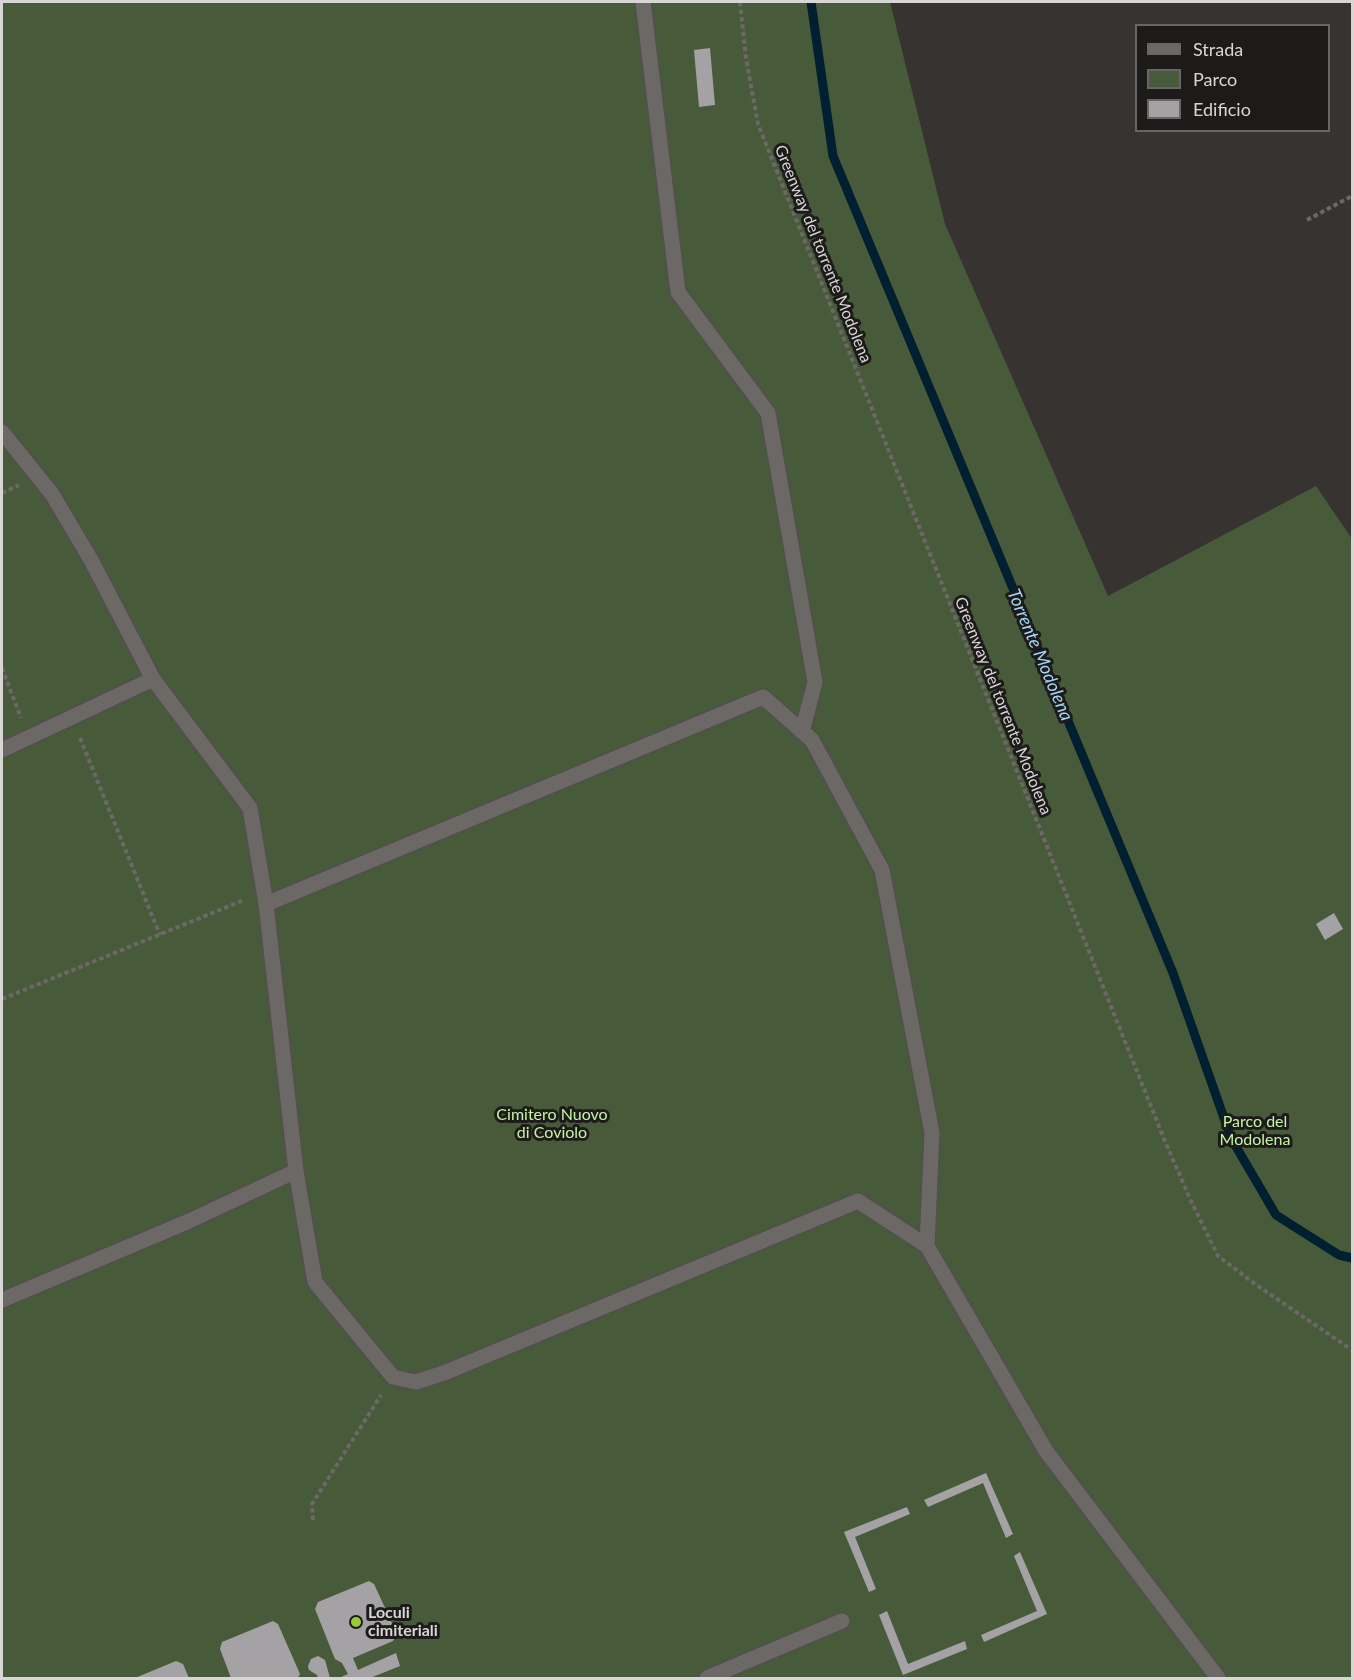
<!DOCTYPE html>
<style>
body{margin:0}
#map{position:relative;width:1354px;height:1680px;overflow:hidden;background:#373331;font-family:Lato,sans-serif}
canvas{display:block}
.frame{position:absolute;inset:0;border:3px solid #d8d6d5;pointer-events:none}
.legend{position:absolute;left:1135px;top:24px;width:195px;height:108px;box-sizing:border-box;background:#1d1b1a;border:2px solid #686665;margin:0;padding:8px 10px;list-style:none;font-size:18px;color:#d8d6d5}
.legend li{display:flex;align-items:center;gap:12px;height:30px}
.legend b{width:30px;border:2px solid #686665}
</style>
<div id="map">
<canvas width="1354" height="1680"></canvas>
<div class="frame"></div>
<ul class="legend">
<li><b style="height:8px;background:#6c6866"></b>Strada</li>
<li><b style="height:16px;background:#475b3a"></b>Parco</li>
<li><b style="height:16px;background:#a5a2a6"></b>Edificio</li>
</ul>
</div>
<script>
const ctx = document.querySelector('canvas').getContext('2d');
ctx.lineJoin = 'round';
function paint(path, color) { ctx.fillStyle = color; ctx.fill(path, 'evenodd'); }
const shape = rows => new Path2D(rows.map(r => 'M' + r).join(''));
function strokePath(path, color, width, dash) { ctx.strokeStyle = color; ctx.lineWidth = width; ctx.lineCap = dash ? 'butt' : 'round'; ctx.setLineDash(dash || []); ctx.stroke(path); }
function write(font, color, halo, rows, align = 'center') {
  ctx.font = font + ' Lato,sans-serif'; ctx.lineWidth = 6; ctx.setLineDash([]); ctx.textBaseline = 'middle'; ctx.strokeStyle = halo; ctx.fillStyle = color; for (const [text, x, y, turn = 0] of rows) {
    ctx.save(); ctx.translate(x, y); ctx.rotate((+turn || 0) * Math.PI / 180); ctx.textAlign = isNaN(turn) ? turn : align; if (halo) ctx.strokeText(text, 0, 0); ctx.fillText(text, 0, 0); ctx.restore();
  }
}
const green = shape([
 [2,2,890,2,945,224,1108,596,1316,486,1352,539,1352,1678,2,1678]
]);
const stream = shape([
 [811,2,833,156,1173,973,1231,1138,1276,1215,1339,1255,1352,1258]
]);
const building = shape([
 [710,48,715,105,699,107,694,50],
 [1334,913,1343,929,1325,940,1316,924],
 [986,1473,1013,1534,1006,1538,983,1483,928,1507,924,1500],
 [907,1507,910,1514,855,1537,876,1589,869,1592,844,1532],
 [1020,1552,1047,1614,984,1642,981,1635,1037,1611,1014,1556],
 [369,1581,374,1584,397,1634,393,1641,353,1658,358,1670,396,1653,400,1666,370,1678,339,1678,348,1674,342,1663,335,1659,315,1609,318,1602],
 [887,1611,908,1664,965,1641,967,1649,903,1675,879,1615],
 [273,1621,278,1624,300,1674,298,1678,231,1678,220,1649,222,1642],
 [318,1656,325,1660,330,1678,318,1678,317,1675,309,1670,308,1666,311,1659],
 [176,1661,183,1664,189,1678,135,1678]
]);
const path = shape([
 [740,2,746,58,758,124,1164,1139,1191,1201,1218,1256,1255,1284,1352,1350],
 [1307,220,1352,196],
 [2,493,19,485],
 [2,668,21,718],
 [80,738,160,935],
 [2,999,244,900],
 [313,1520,312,1504,381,1395]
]);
const minor = shape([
 [643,2,678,292,768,413,815,682,802,732],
 [2,432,52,494,91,560,153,679,250,808,266,904,296,1171,187,1222,2,1300],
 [2,750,153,679],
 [266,904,763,697,812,740,882,870,932,1133,927,1246],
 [296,1171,315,1282,393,1377,416,1382,444,1373,858,1201,927,1246,1046,1451,1218,1678],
 [707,1678,842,1621]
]);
const markers = [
 [356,1622,6,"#99cb36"]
];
const streetNames = [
 ["Greenway del torrente Modolena",823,254,68],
 ["Greenway del torrente Modolena",1003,706,68]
];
const parkNames = [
 ["Cimitero Nuovo",552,1115],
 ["di Coviolo",552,1133],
 ["Parco del",1255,1122],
 ["Modolena",1255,1140]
];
const poiNames = [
 ["Loculi",368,1613],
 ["cimiteriali",368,1631]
];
const waterNames = [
 ["Torrente Modolena",1040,655,67]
];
paint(green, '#475b3a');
strokePath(stream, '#001f30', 9);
paint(building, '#a5a2a6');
strokePath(minor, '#524f4e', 18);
strokePath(path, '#6b6866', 4, [4.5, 3]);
strokePath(minor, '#6c6866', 15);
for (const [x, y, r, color] of markers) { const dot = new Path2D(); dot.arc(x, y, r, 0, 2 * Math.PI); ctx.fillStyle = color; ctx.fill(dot); strokePath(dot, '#1d1b1a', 2); }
write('16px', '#d8d6d5', '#1d1b1a', streetNames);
write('16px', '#c4f3a5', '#1d1b1a', parkNames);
write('bold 16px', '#d8d6d5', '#1d1b1a', poiNames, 'left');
write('italic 18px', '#a3d6f5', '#1d1b1a', waterNames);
</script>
